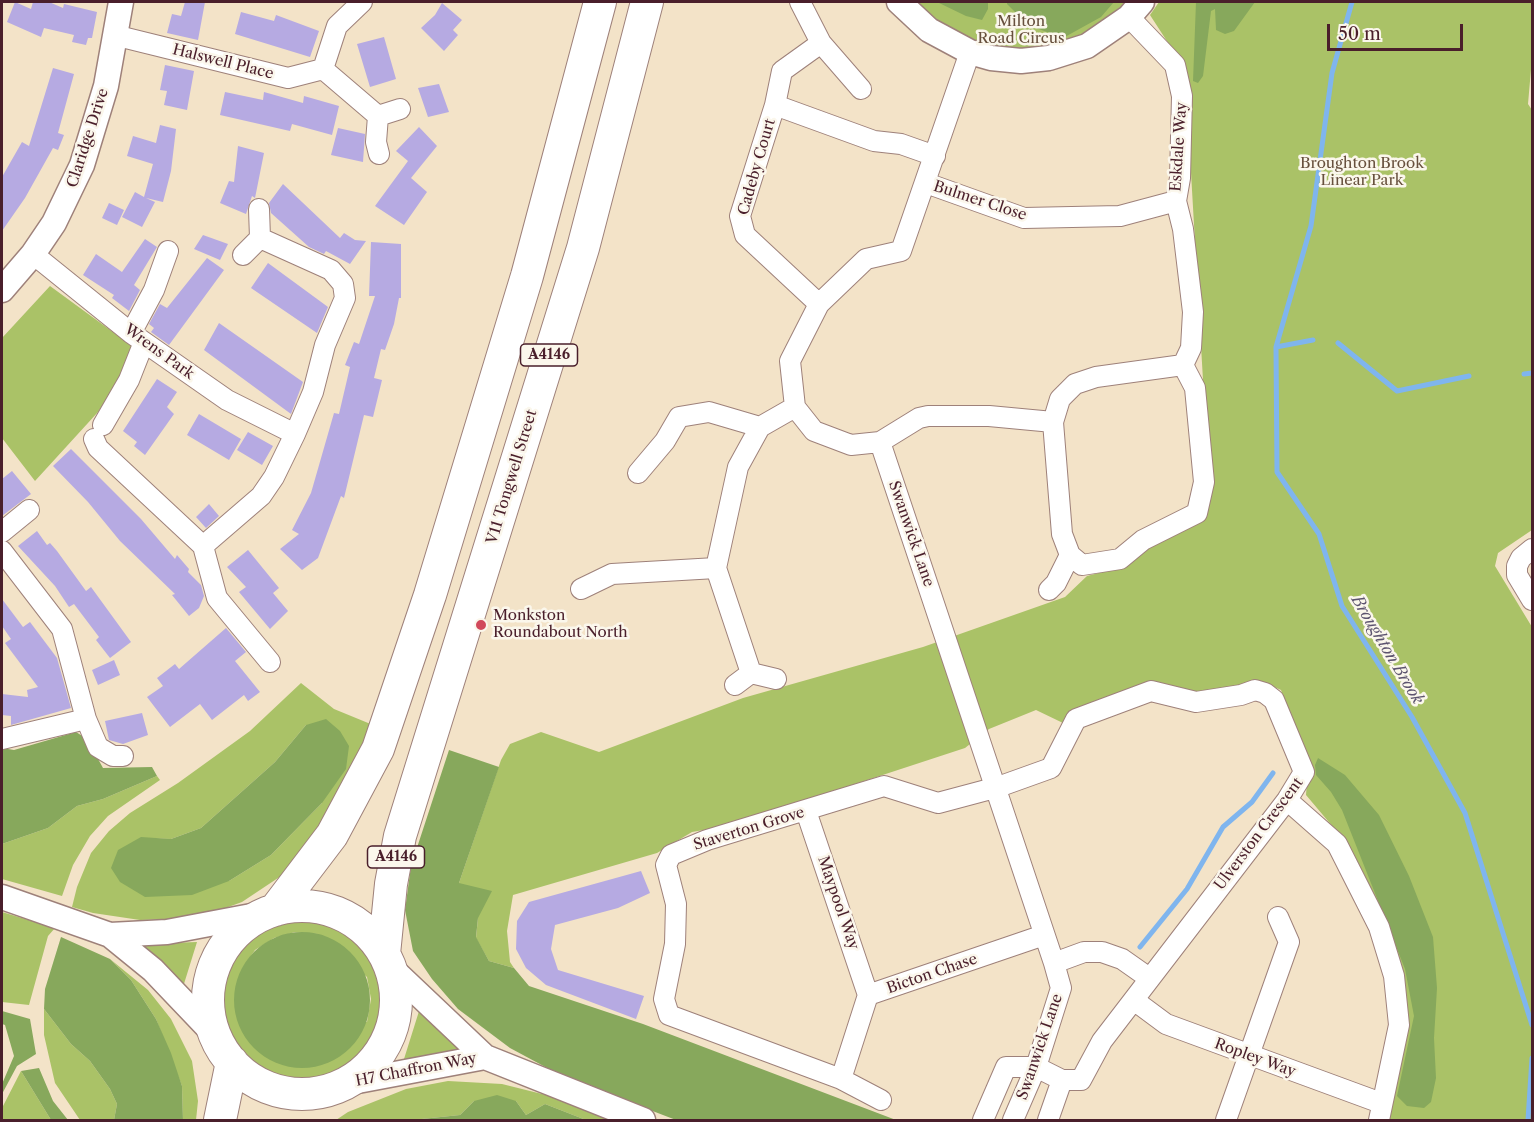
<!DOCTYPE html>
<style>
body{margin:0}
#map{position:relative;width:1534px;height:1122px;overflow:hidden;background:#f3e3c8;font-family:"Libre Caslon Text",serif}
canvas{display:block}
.frame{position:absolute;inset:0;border:3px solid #4a1f2b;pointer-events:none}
.scale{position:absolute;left:1327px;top:24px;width:136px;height:27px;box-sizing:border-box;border:3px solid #4a1f2b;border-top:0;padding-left:8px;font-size:18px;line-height:21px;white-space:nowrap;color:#4a1f2b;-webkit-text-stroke:4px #fbf7ec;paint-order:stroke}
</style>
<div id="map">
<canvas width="1534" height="1122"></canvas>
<div class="frame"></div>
<div class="scale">50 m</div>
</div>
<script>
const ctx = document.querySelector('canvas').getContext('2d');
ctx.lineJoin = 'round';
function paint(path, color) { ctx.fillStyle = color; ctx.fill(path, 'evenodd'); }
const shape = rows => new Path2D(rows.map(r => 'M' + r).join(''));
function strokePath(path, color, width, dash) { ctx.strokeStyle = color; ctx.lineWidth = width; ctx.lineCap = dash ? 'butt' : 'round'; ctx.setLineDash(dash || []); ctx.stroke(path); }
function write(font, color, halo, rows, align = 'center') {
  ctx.font = font + ' "Libre Caslon Text",serif'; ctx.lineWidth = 5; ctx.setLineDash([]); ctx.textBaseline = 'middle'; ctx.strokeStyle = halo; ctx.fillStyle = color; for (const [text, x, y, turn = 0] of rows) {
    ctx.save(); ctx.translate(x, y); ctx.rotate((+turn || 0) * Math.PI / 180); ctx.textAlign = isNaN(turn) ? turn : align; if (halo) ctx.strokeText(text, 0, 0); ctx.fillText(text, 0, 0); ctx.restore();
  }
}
const green = shape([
 [901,2,1142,2,1087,46,991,58],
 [1159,2,1532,2,1532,58,1528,104,1532,110,1532,530,1498,553,1495,566,1532,627,1532,1120,1380,1120,1404,1025,1344,840,1306,795,1308,767,1281,690,1261,681,1188,696,1146,685,1069,712,1063,723,1036,710,989,729,965,748,727,826,692,832,657,853,513,895,507,931,510,962,514,968,489,961,476,938,478,918,459,883,501,760,510,744,541,732,599,752,743,698,923,647,1065,597,1087,576,1118,568,1145,545,1201,520,1209,484,1185,69,1150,15],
 [50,286,132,346,117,383,98,412,35,481,2,438,2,338],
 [301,683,334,709,373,725,319,829,284,874,242,902,209,914,175,919,140,920,93,913,72,907,77,887,91,853,109,831,130,813,178,783,250,731],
 [306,725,322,803,271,855,229,881,141,838,171,839,201,828,275,762],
 [157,776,160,780,108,816,90,836,73,865,62,896,2,879,2,844,48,828,77,806,103,799],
 [2,912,55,928,48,936,29,1005,2,1002],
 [295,921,321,923,344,933,364,950,377,972,383,997,381,1022,371,1046,354,1065,333,1078,308,1084,283,1082,259,1072,239,1056,226,1034,220,1009,222,983,232,960,249,941,271,927],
 [295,932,318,934,367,977,371,999,367,1022,242,969,255,950,274,938],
 [197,942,183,987,142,946,143,944],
 [110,959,148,990,171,1019,192,1061,198,1101,196,1120,183,1120,182,1086,156,1019,131,980],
 [420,1008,475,1052,404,1059],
 [44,1009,71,1044,90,1061,110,1089,117,1104,114,1120,80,1120,55,1083,44,1035],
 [21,1071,51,1120,2,1120,2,1108],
 [448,1081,502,1084,550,1096,610,1120,586,1120,545,1104,526,1115,516,1101,474,1101,460,1115,412,1120,336,1120,348,1112,406,1089]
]);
const forest = shape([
 [937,2,988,2,988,9,982,20,966,16],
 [1007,2,1114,2,1101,17,1063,38,1028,25,1007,4],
 [1196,2,1255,2,1234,31,1225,34,1216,30,1215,9,1211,11,1203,76,1198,83,1193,81],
 [326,719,340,731,349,746,346,769,322,803,271,855,229,881,192,895,145,897,120,882,111,868,118,850,141,837,171,839,201,828,275,762,306,725],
 [76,732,87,739,103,768,152,767,157,776,103,799,77,806,48,828,2,844,2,748,14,750],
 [449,750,499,767,459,883,492,891,478,918,476,937,489,961,514,968,529,986,643,1024,896,1120,676,1120,564,1077,510,1048,458,1009,432,979,413,951,405,910,411,866],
 [1318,758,1345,775,1379,815,1409,876,1433,937,1437,988,1434,1038,1436,1078,1431,1102,1424,1108,1407,1106,1397,1096,1414,1016,1405,969,1342,810,1331,792,1316,775,1315,765],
 '234 1000a68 68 0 1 1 136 0a68 68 0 1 1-136 0Z',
 [61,937,110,959,131,980,156,1019,171,1053,182,1086,183,1120,114,1120,117,1104,110,1089,90,1061,71,1044,44,1009,45,989],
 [2,1011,30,1019,36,1054,17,1066,2,1094,2,1084,14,1056,5,1025,2,1024],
 [39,1068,53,1101,68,1120,51,1120,21,1071],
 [497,1095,516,1101,526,1115,545,1104,586,1120,412,1120,460,1115,474,1101]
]);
const stream = shape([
 [1352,2,1332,73,1311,226,1276,347,1277,472,1319,534,1342,606,1412,717,1465,813,1532,1025],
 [1338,343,1397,391,1469,376],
 [1276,347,1313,340],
 [1524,374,1532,373],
 [1140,947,1187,889,1223,827,1252,802,1273,773],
 [1528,1120,1532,1058]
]);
const building = shape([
 [15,2,31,9,33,2,49,2,63,8,64,4,97,12,92,38,88,38,86,45,72,42,74,35,44,28,41,37,7,22],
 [185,2,205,2,198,40,167,33,172,14,181,16],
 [442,3,462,20,453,30,458,35,444,51,421,28,435,15],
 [241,12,274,21,276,15,319,31,310,57,235,34],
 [384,37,396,79,370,87,357,44],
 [165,65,194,71,187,110,164,105,167,91,160,90],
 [53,68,74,74,58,133,64,135,58,150,53,148,25,198,2,231,2,177,22,142,29,146],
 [439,84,449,112,428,117,418,88],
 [225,92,263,100,264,92,303,103,304,96,339,106,332,135,292,124,290,131,220,115],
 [160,125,176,129,171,171,163,202,146,198,155,202,142,227,122,217,135,192,144,197,153,164,127,156,133,136,156,143],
 [419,127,437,146,411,178,427,192,404,225,375,206,408,161,396,151],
 [338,128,365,134,363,162,331,155],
 [238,146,264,153,255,198,252,196,246,214,220,203,229,181,234,182],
 [283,184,340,238,344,233,355,240,366,241,350,264,326,251,324,254,309,247,271,213,269,203],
 [109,203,124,210,117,225,102,218],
 [203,235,228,244,220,260,194,249],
 [145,239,157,247,134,285,140,290,129,311,112,298,114,295,83,275,96,254,122,272],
 [371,242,401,244,401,298,399,298,394,324,385,350,381,349,374,378,382,380,373,417,364,415,344,498,341,496,318,558,302,570,280,549,299,534,292,530,311,493,334,413,339,414,350,367,345,365,354,342,359,344,375,296,369,296],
 [207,258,224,270,169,345,151,332,154,328,149,324,160,304,167,308],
 [268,263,328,307,317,333,251,288],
 [219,323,303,382,291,414,204,350],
 [157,379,177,392,167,407,174,414,145,455,134,446,137,442,123,431],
 [199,414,241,439,229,460,187,435],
 [248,432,273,446,262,465,237,450],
 [71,449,141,519,175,559,177,555,189,569,188,572,201,585,204,596,199,608,189,616,172,595,175,594,120,541,88,502,53,466],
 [12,471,31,494,2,516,2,479],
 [209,504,219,516,206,528,196,517],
 [37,531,47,545,50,543,57,551,86,591,91,587,131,642,110,658,96,640,99,637,74,604,69,607,55,586,18,546],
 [248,550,279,588,273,593,288,611,270,629,239,592,246,587,227,567],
 [2,599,23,627,30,622,57,658,71,708,11,725,11,716,2,715,2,694,28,697,27,690,38,687,5,643,11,639,2,626],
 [226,628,246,652,235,661,260,692,248,701,244,695,212,720,200,704,170,727,147,697,163,686,157,678,175,664,179,669],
 [114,660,120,675,98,685,92,670],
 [142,713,148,735,123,744,109,740,105,721],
 [641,871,650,893,618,908,555,925,551,949,558,970,644,996,636,1019,546,985,526,968,516,949,517,921,529,902]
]);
const minor = shape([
 [800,2,821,43],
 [1129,17,1175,65,1182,96,1180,178,1176,201,1183,229,1193,312,1191,348,1183,365],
 [114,35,288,78,323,69,337,26,362,2],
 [970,52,901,251,866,259,819,304,790,361,795,407,814,431,851,445,880,442,1054,963,1061,988,1036,1067,1013,1120],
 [323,69,378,116,376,142,379,154],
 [775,105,874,141,901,144,935,156],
 [378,116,400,109],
 [926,183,1024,218,1120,216,1176,201],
 [260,238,331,270,343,284,345,298,325,345,313,392,295,434],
 [33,254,131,333,227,400,295,434,274,477,261,496,203,546,217,598,270,662],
 [243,255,260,238,259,209],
 [819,304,745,235,740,216,775,105,782,71,821,43,861,89],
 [131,333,154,290,168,251],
 [103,425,129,380,144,342],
 [94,439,98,448,203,546],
 [880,442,919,418,928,416,989,416,1053,422,1062,534,1070,555,1082,565,1120,559,1143,540,1197,513,1204,482,1195,388,1183,365,1096,377,1075,384,1060,399,1053,422],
 [638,473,665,441,679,417,709,412,760,427],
 [2,532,29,510],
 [1532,549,1521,558,1517,566,1517,575,1532,600],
 [2,551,62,629,86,719,2,739],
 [581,589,612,574,716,568],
 [1049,590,1056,583,1070,555],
 [751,673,776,679],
 [735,685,751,673,716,568,738,467,760,427,795,407],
 [86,719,98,747,113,756,123,756],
 [1287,800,1337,844,1379,927,1394,976,1399,1025,1379,1120],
 [806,811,868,995],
 [1054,963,1084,952,1102,952,1122,959,1149,978],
 [1135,1001,1166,1024,1381,1103],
 [841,1079,868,995,1044,935],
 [881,1100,841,1079,669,1015,664,999,675,944,676,904,666,865,671,855,707,840,884,786,938,803,998,787,1051,768,1076,719,1151,691,1196,702,1241,695,1255,690,1265,693,1274,700,1304,772,1287,800,1102,1041,1081,1080,1062,1080,1048,1120],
 [983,1120,1006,1067,1036,1067,1062,1080],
 [1226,1120,1289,942,1278,917]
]);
const tertiary = shape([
 [899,2,929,30,970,52,991,58,1021,61,1049,58,1087,46,1129,17,1142,2],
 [2,290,33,254,54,223,82,165,106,86,121,2],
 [2,897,110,935,153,970,215,1035],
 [110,935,167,932,262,914],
 [391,968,485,1057,643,1120],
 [347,1083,485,1057]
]);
const trunk = shape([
 '208 1000a94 94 0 1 1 188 0a94 94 0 1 1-188 0Z',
 [275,910,332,835,378,749,430,595,527,276,600,2],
 [384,954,391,884,400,836,583,248,647,2],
 [220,1120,232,1062]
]);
const markers = [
 [481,625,6,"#d1495b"]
];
const shields = [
 [549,355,57],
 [396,857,57]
];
const shieldNames = [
 ["A4146",549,355],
 ["A4146",396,857]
];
const parkNames = [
 ["Milton",1021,22],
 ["Road Circus",1021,39],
 ["Broughton Brook",1362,164],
 ["Linear Park",1362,181]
];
const streetNames = [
 ["Halswell Place",223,62,14],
 ["Claridge Drive",88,138,-72],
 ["Eskdale Way",1179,147,-86],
 ["Cadeby Court",757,167,-74],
 ["Bulmer Close",980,201,18],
 ["Wrens Park",159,352,36],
 ["V11 Tongwell Street",512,477,-73],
 ["Swanwick Lane",911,534,71],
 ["Staverton Grove",749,829,-17],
 ["Ulverston Crescent",1259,834,-53],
 ["Maypool Way",838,903,71],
 ["Bicton Chase",932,974,-19],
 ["Swanwick Lane",1040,1047,-71],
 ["Ropley Way",1255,1058,20],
 ["H7 Chaffron Way",416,1070,-11]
];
const poiNames = [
 ["Monkston",493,616],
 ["Roundabout North",493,633]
];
const waterNames = [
 ["Broughton Brook",1387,650,59]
];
paint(green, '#aac267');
paint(forest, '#87a85c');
strokePath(stream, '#7fb5ee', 5);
paint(building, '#b6aae2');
strokePath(minor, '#9e817a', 22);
strokePath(tertiary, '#9e817a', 27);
strokePath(trunk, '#9e817a', 34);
strokePath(minor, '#fff', 20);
strokePath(tertiary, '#fff', 24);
strokePath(trunk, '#fff', 32);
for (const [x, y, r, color] of markers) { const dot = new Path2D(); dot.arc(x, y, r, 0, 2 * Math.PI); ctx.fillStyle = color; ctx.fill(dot); strokePath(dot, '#fbf7ec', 2); }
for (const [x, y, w] of shields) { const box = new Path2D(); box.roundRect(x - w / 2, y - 11, w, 22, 4.5); ctx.fillStyle = '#fbf7ec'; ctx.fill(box); strokePath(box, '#4a1f2b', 1.5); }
write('bold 14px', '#4a1f2b', null, shieldNames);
write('15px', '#67503d', '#fbf7ec', parkNames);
write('15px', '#4a1f2b', '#fbf7ec', streetNames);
write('15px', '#4a1f2b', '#fbf7ec', poiNames, 'left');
write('italic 16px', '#5d546f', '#fbf7ec', waterNames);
</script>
